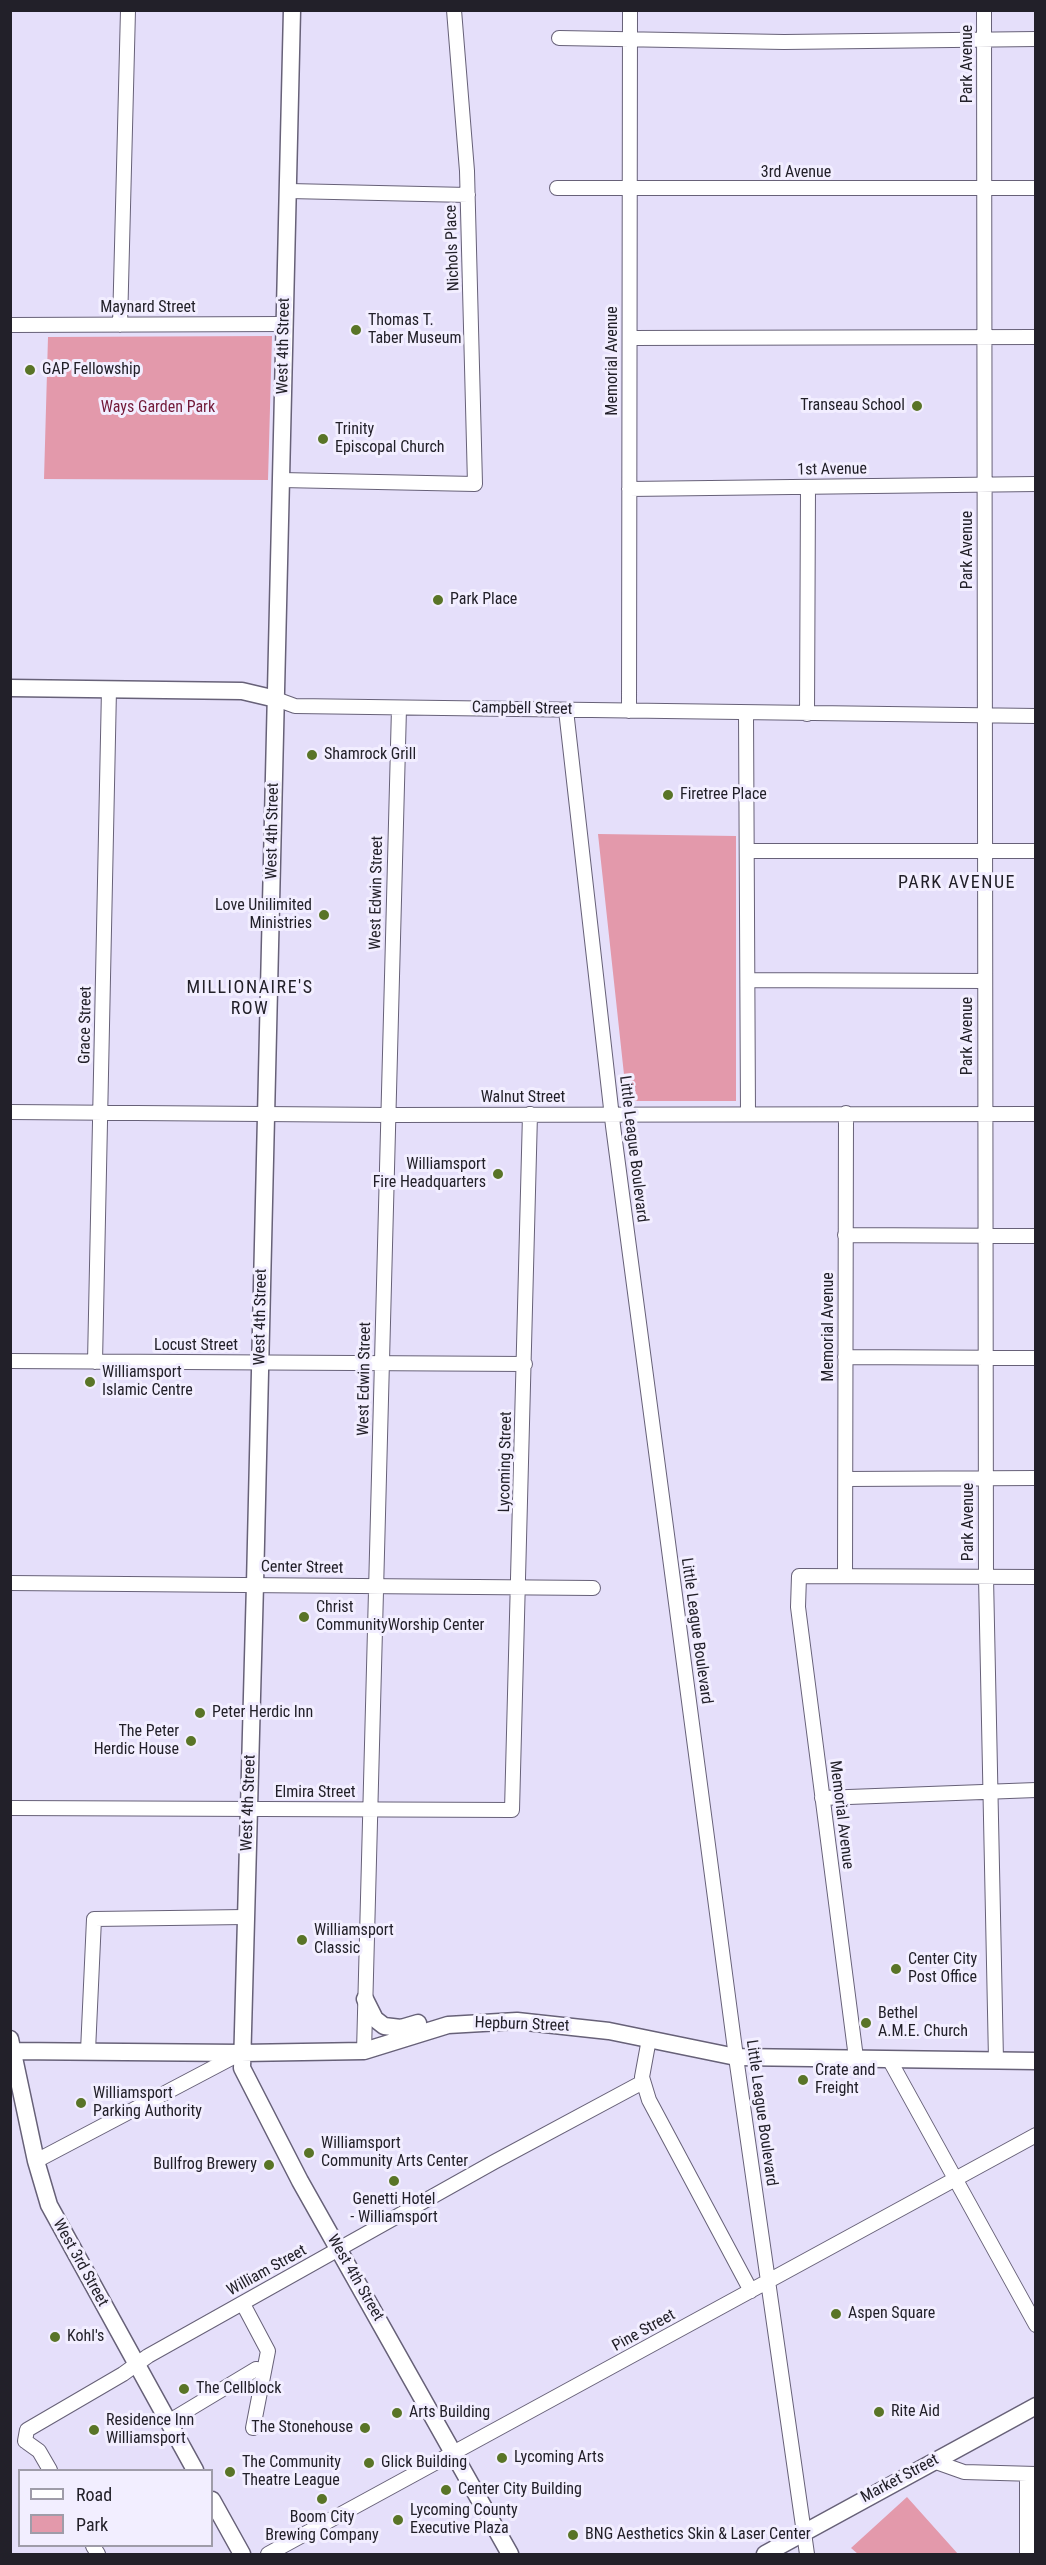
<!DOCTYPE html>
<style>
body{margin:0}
#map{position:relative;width:1046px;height:2565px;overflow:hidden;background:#e5dffa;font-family:"Roboto Condensed",sans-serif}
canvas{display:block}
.frame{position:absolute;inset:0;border:12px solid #222029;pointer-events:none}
.legend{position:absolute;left:18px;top:2469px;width:195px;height:78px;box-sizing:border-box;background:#f2eeff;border:2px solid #9f9ca9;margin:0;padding:8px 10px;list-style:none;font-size:18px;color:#222029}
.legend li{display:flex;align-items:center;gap:12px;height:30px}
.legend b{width:30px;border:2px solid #9f9ca9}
</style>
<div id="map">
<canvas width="1046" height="2565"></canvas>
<div class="frame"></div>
<ul class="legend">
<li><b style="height:8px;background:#fff"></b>Road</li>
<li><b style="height:16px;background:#e399ab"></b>Park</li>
</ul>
</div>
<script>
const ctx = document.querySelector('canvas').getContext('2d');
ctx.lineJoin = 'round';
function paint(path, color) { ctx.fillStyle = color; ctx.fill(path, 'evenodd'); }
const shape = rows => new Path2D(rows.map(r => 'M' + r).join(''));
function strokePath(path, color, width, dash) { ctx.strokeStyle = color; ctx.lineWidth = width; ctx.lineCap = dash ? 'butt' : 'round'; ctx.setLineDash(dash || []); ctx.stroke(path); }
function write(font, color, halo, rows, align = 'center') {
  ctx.font = font + ' "Roboto Condensed",sans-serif'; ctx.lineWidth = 6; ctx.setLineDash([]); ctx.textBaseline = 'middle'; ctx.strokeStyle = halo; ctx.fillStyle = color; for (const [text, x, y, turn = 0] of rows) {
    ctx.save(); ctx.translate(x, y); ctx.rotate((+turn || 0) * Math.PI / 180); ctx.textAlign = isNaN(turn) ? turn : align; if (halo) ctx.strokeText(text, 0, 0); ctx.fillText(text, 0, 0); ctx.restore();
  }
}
const green = shape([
 [272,336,268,480,44,479,48,337],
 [598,834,736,836,736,1101,634,1101,626,1093],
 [907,2497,958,2554,858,2554,851,2548]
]);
const minor = shape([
 [984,10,986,1577,996,2060],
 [559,38,784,42,1036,39],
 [557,188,1036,188],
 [289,191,468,195],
 [10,325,285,324],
 [120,325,128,10],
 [630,338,1036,337],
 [281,480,475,484,467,171,454,10],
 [629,489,1036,484],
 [276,699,295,706,1036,716],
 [566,710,613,1126,736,2057,807,2554],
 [629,711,630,10],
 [746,713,748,1114],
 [807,714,808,487],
 [747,851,1036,851],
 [748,980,985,981],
 [10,1112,388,1115,1036,1114],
 [845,1235,1036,1236],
 [845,1357,1036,1358],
 [10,1361,525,1364],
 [95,1362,109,689],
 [846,1479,1036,1478],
 [845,1576,846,1113],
 [10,1583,593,1588],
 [822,1798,1036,1790],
 [10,1808,512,1810,530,1114],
 [649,2039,642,2077,649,2100,751,2291],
 [88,2051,94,1919,245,1917],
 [364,2051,399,708],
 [856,2058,798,1607,799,1576,1036,1577],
 [889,2059,1036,2325],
 [36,2161,241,2053],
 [243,2304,268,2351,253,2428],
 [168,2422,256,2369,264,2370],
 [25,2441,27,2430,123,2374,148,2356,494,2162,643,2082],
 [25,2441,39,2451,50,2470],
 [933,2461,964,2472,1036,2474],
 [93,2546,98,2554],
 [268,2554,1036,2135],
 [1027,2554,1027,2474]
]);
const major = shape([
 [292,10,255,1584,242,2068,300,2181,510,2554],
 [10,688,242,691,276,699],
 [365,1999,375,2019,384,2026,401,2028,418,2023],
 [10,2039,36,2161,49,2205,195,2470],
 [10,2051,241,2053,364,2051,448,2025,517,2021,609,2031,736,2057,1036,2061],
 [212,2500,242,2554],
 [765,2554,1036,2406]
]);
const markers = [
 [356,330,6,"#597427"],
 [30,370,6,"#597427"],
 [917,406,6,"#597427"],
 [323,439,6,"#597427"],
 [438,600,6,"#597427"],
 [312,755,6,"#597427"],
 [668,795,6,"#597427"],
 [324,915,6,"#597427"],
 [498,1174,6,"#597427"],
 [90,1382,6,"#597427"],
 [304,1617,6,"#597427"],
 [200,1713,6,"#597427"],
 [191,1741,6,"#597427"],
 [302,1940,6,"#597427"],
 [896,1969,6,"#597427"],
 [866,2023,6,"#597427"],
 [803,2080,6,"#597427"],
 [81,2103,6,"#597427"],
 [309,2153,6,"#597427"],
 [269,2165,6,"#597427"],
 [394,2181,6,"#597427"],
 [836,2314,6,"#597427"],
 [55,2337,6,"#597427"],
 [184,2389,6,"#597427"],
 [879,2412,6,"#597427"],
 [397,2413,6,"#597427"],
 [365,2428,6,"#597427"],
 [94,2430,6,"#597427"],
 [502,2458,6,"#597427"],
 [369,2463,6,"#597427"],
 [230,2472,6,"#597427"],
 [446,2490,6,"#597427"],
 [322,2499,6,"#597427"],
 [398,2520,6,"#597427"],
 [573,2535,6,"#597427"]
];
const streetNames = [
 ["Park Avenue",968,64,-90],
 ["3rd Avenue",796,173],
 ["Nichols Place",453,248,-92],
 ["Maynard Street",148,308],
 ["West 4th Street",284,346,-89],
 ["Memorial Avenue",613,361,-90],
 ["1st Avenue",832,470,-1],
 ["Park Avenue",968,550,-90],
 ["Campbell Street",522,709,1],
 ["West 4th Street",273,831,-89],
 ["West Edwin Street",377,893,-89],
 ["Grace Street",86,1025,-89],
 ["Park Avenue",968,1036,-90],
 ["Walnut Street",523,1098],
 ["Little League Boulevard",633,1149,83],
 ["West 4th Street",261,1317,-89],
 ["Memorial Avenue",829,1327,-90],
 ["Locust Street",196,1346],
 ["West Edwin Street",365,1379,-89],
 ["Lycoming Street",506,1462,-89],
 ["Park Avenue",969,1522,-90],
 ["Center Street",302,1568,1],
 ["Little League Boulevard",696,1631,82],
 ["Elmira Street",315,1793],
 ["West 4th Street",249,1803,-88],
 ["Memorial Avenue",841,1815,83],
 ["Hepburn Street",522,2025,2],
 ["Little League Boulevard",761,2113,82],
 ["West 3rd Street",80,2263,61],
 ["William Street",267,2271,-29],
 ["West 4th Street",355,2278,60],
 ["Pine Street",644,2331,-29],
 ["Market Street",900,2479,-28]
];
const poiNames = [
 ["Thomas T.",368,321],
 ["Taber Museum",368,339],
 ["GAP Fellowship",42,370],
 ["Transeau School",905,406,"right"],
 ["Trinity",335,430],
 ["Episcopal Church",335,448],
 ["Park Place",450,600],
 ["Shamrock Grill",324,755],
 ["Firetree Place",680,795],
 ["Love Unilimited",312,906,"right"],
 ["Ministries",312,924,"right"],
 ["Williamsport",486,1165,"right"],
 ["Fire Headquarters",486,1183,"right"],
 ["Williamsport",102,1373],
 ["Islamic Centre",102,1391],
 ["Christ",316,1608],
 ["CommunityWorship Center",316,1626],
 ["Peter Herdic Inn",212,1713],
 ["The Peter",179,1732,"right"],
 ["Herdic House",179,1750,"right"],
 ["Williamsport",314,1931],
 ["Classic",314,1949],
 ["Center City",908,1960],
 ["Post Office",908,1978],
 ["Bethel",878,2014],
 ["A.M.E. Church",878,2032],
 ["Crate and",815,2071],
 ["Freight",815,2089],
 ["Williamsport",93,2094],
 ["Parking Authority",93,2112],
 ["Williamsport",321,2144],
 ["Community Arts Center",321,2162],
 ["Bullfrog Brewery",257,2165,"right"],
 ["Genetti Hotel",394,2200,"center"],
 ["- Williamsport",394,2218,"center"],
 ["Aspen Square",848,2314],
 ["Kohl's",67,2337],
 ["The Cellblock",196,2389],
 ["Rite Aid",891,2412],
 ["Arts Building",409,2413],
 ["Residence Inn",106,2421],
 ["Williamsport",106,2439],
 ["The Stonehouse",353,2428,"right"],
 ["Lycoming Arts",514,2458],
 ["The Community",242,2463],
 ["Theatre League",242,2481],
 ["Glick Building",381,2463],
 ["Center City Building",458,2490],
 ["Lycoming County",410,2511],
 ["Executive Plaza",410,2529],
 ["Boom City",322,2518,"center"],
 ["Brewing Company",322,2536,"center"],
 ["BNG Aesthetics Skin & Laser Center",585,2535]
];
const parkNames = [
 ["Ways Garden Park",158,408]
];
const neighbourhoodNames = [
 ["PARK AVENUE",957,883],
 ["MILLIONAIRE'S",250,988],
 ["ROW",250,1009]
];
paint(green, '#e399ab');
strokePath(minor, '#676178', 16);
strokePath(major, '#676178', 19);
strokePath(minor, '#fff', 14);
strokePath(major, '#fff', 16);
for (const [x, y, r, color] of markers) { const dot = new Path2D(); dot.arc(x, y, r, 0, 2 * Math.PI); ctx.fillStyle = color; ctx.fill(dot); strokePath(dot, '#f2eeff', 2); }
write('16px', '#222029', '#f2eeff', streetNames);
write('16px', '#222029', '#f2eeff', poiNames, 'left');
write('16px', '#721939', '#f2eeff', parkNames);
ctx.letterSpacing = '1.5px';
write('18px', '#222029', '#f2eeff', neighbourhoodNames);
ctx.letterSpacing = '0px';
</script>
